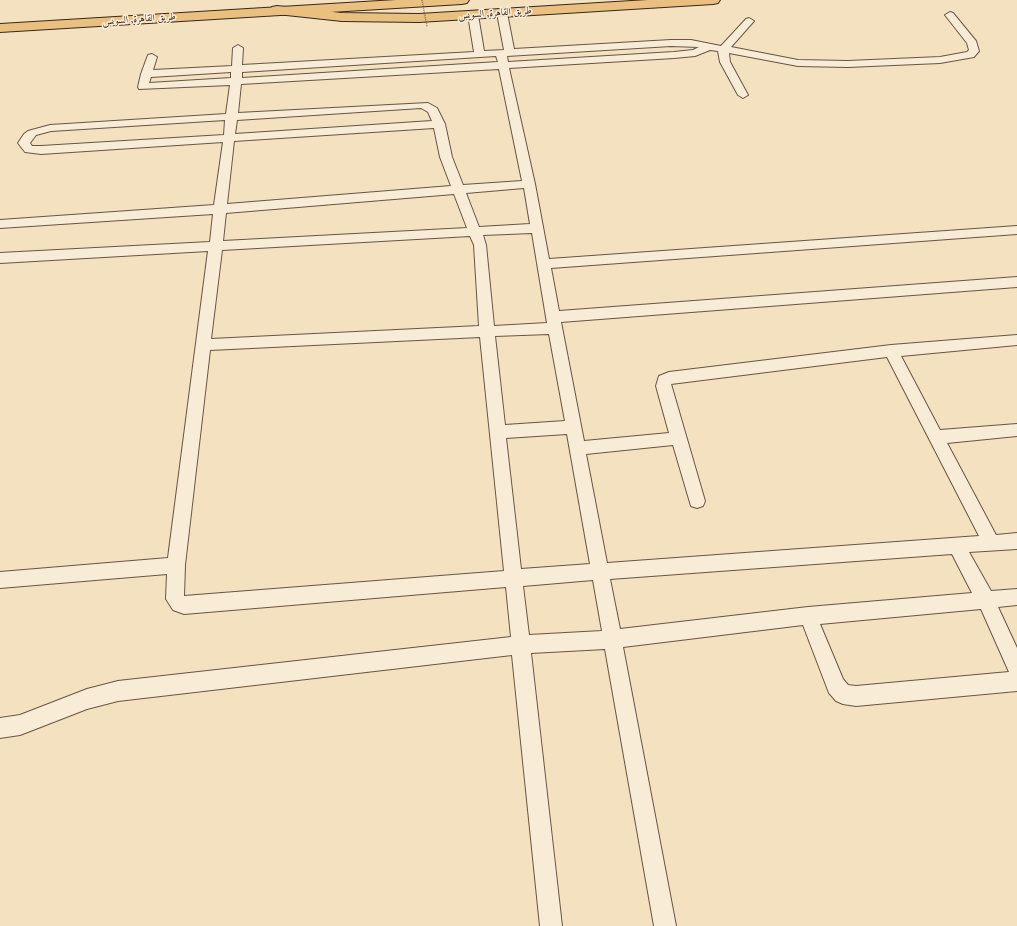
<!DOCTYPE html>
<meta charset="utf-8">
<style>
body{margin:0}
canvas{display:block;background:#f4e1c0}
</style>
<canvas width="1017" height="926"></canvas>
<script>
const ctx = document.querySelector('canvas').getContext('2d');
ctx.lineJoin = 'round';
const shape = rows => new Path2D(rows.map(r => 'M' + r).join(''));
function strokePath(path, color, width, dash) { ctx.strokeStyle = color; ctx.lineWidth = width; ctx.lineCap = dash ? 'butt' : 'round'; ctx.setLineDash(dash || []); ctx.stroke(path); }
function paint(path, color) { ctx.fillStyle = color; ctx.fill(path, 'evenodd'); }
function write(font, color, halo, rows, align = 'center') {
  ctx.font = font + ' "Libre Caslon Text",Amiri,serif'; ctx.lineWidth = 3; ctx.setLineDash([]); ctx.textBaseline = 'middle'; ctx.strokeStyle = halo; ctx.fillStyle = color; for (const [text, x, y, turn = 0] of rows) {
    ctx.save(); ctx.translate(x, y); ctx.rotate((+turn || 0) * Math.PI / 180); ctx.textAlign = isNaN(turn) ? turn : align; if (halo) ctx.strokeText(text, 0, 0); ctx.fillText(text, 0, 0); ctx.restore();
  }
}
const lane = shape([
 [502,10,507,13,514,49,671,40,691,40,721,46,746,19,749,18,754,21,731,47,798,60,848,61,940,57,967,52,969,50,967,43,945,15,950,12,953,13,976,41,979,51,974,57,940,63,848,67,798,66,729,53,730,62,748,95,743,98,738,95,720,62,718,51,710,50,695,56,674,58,509,68,535,184,549,259,1017,226,1017,234,551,268,559,311,1017,277,1017,287,561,322,584,441,669,433,656,386,659,376,669,372,891,345,1017,335,1017,345,901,356,940,430,1017,424,1017,436,947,443,996,535,1017,533,1017,549,969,552,991,591,1017,589,1017,605,998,607,1017,648,1017,691,856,706,843,704,836,701,829,693,803,625,623,647,676,926,654,926,605,649,531,653,562,926,540,926,512,655,118,701,87,709,20,735,0,738,0,718,20,715,87,689,118,681,511,637,506,587,184,614,173,610,166,599,167,574,0,588,0,572,168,558,208,251,0,263,0,253,210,242,213,214,0,228,0,220,214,205,223,142,41,154,25,152,18,143,24,134,28,131,50,125,226,114,230,85,139,89,138,87,141,74,148,55,152,54,157,57,153,70,232,66,233,48,238,45,243,48,242,65,474,52,468,15,473,12,478,15,484,51,504,50,497,13,502,10],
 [671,46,699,47,693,50,674,52,508,62,507,56,671,46],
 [496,56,498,62,242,78,242,72,496,56],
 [499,69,522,181,463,185,452,157,445,124,437,108,428,103,238,113,241,84,499,69],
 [231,72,231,78,149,83,151,77,231,72],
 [421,108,428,112,432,121,235,134,237,120,421,108],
 [225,120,224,135,41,146,32,146,30,143,36,135,51,131,225,120],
 [434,128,440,157,451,186,227,204,234,141,434,128],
 [524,188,530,224,479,227,466,193,524,188],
 [454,194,467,228,223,241,226,213,454,194],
 [532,233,547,323,494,326,486,245,483,235,532,233],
 [470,236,474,245,479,326,211,339,222,250,470,236],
 [549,334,565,421,505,425,495,336,549,334],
 [480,337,504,571,184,596,185,565,210,350,480,337],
 [887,357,979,536,607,563,586,454,673,445,691,506,697,508,703,506,705,501,671,384,887,357],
 [567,434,590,564,521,569,506,438,567,434],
 [952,554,972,593,808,607,620,629,610,579,952,554],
 [593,580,602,631,529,635,523,586,593,580],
 [981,609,1009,672,856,686,848,685,843,679,820,624,981,609]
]);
const primary = shape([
 [648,0,720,0,718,3,713,4,419,22,342,21,277,14,272,13,270,10,272,7,277,6,342,13,419,14,648,0]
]);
const highway = shape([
 [396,0,469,0,467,3,462,4,0,32,0,24,396,0]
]);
const pathBridge = shape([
 [422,0,427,27]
]);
const farStreetnames = [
 ["طريق القاهرة, السويس",495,13,-4],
 ["طريق القاهرة, السويس",139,19,-4]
];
strokePath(lane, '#685545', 2);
strokePath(primary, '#39261c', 2);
strokePath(highway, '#39261c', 2);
paint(lane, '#f8ecd6');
paint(primary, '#eac080');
paint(highway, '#eac080');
strokePath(pathBridge, '#39261c', 1.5, [0.5, 1.5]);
write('10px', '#39261c', '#f8ecd6', farStreetnames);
</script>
